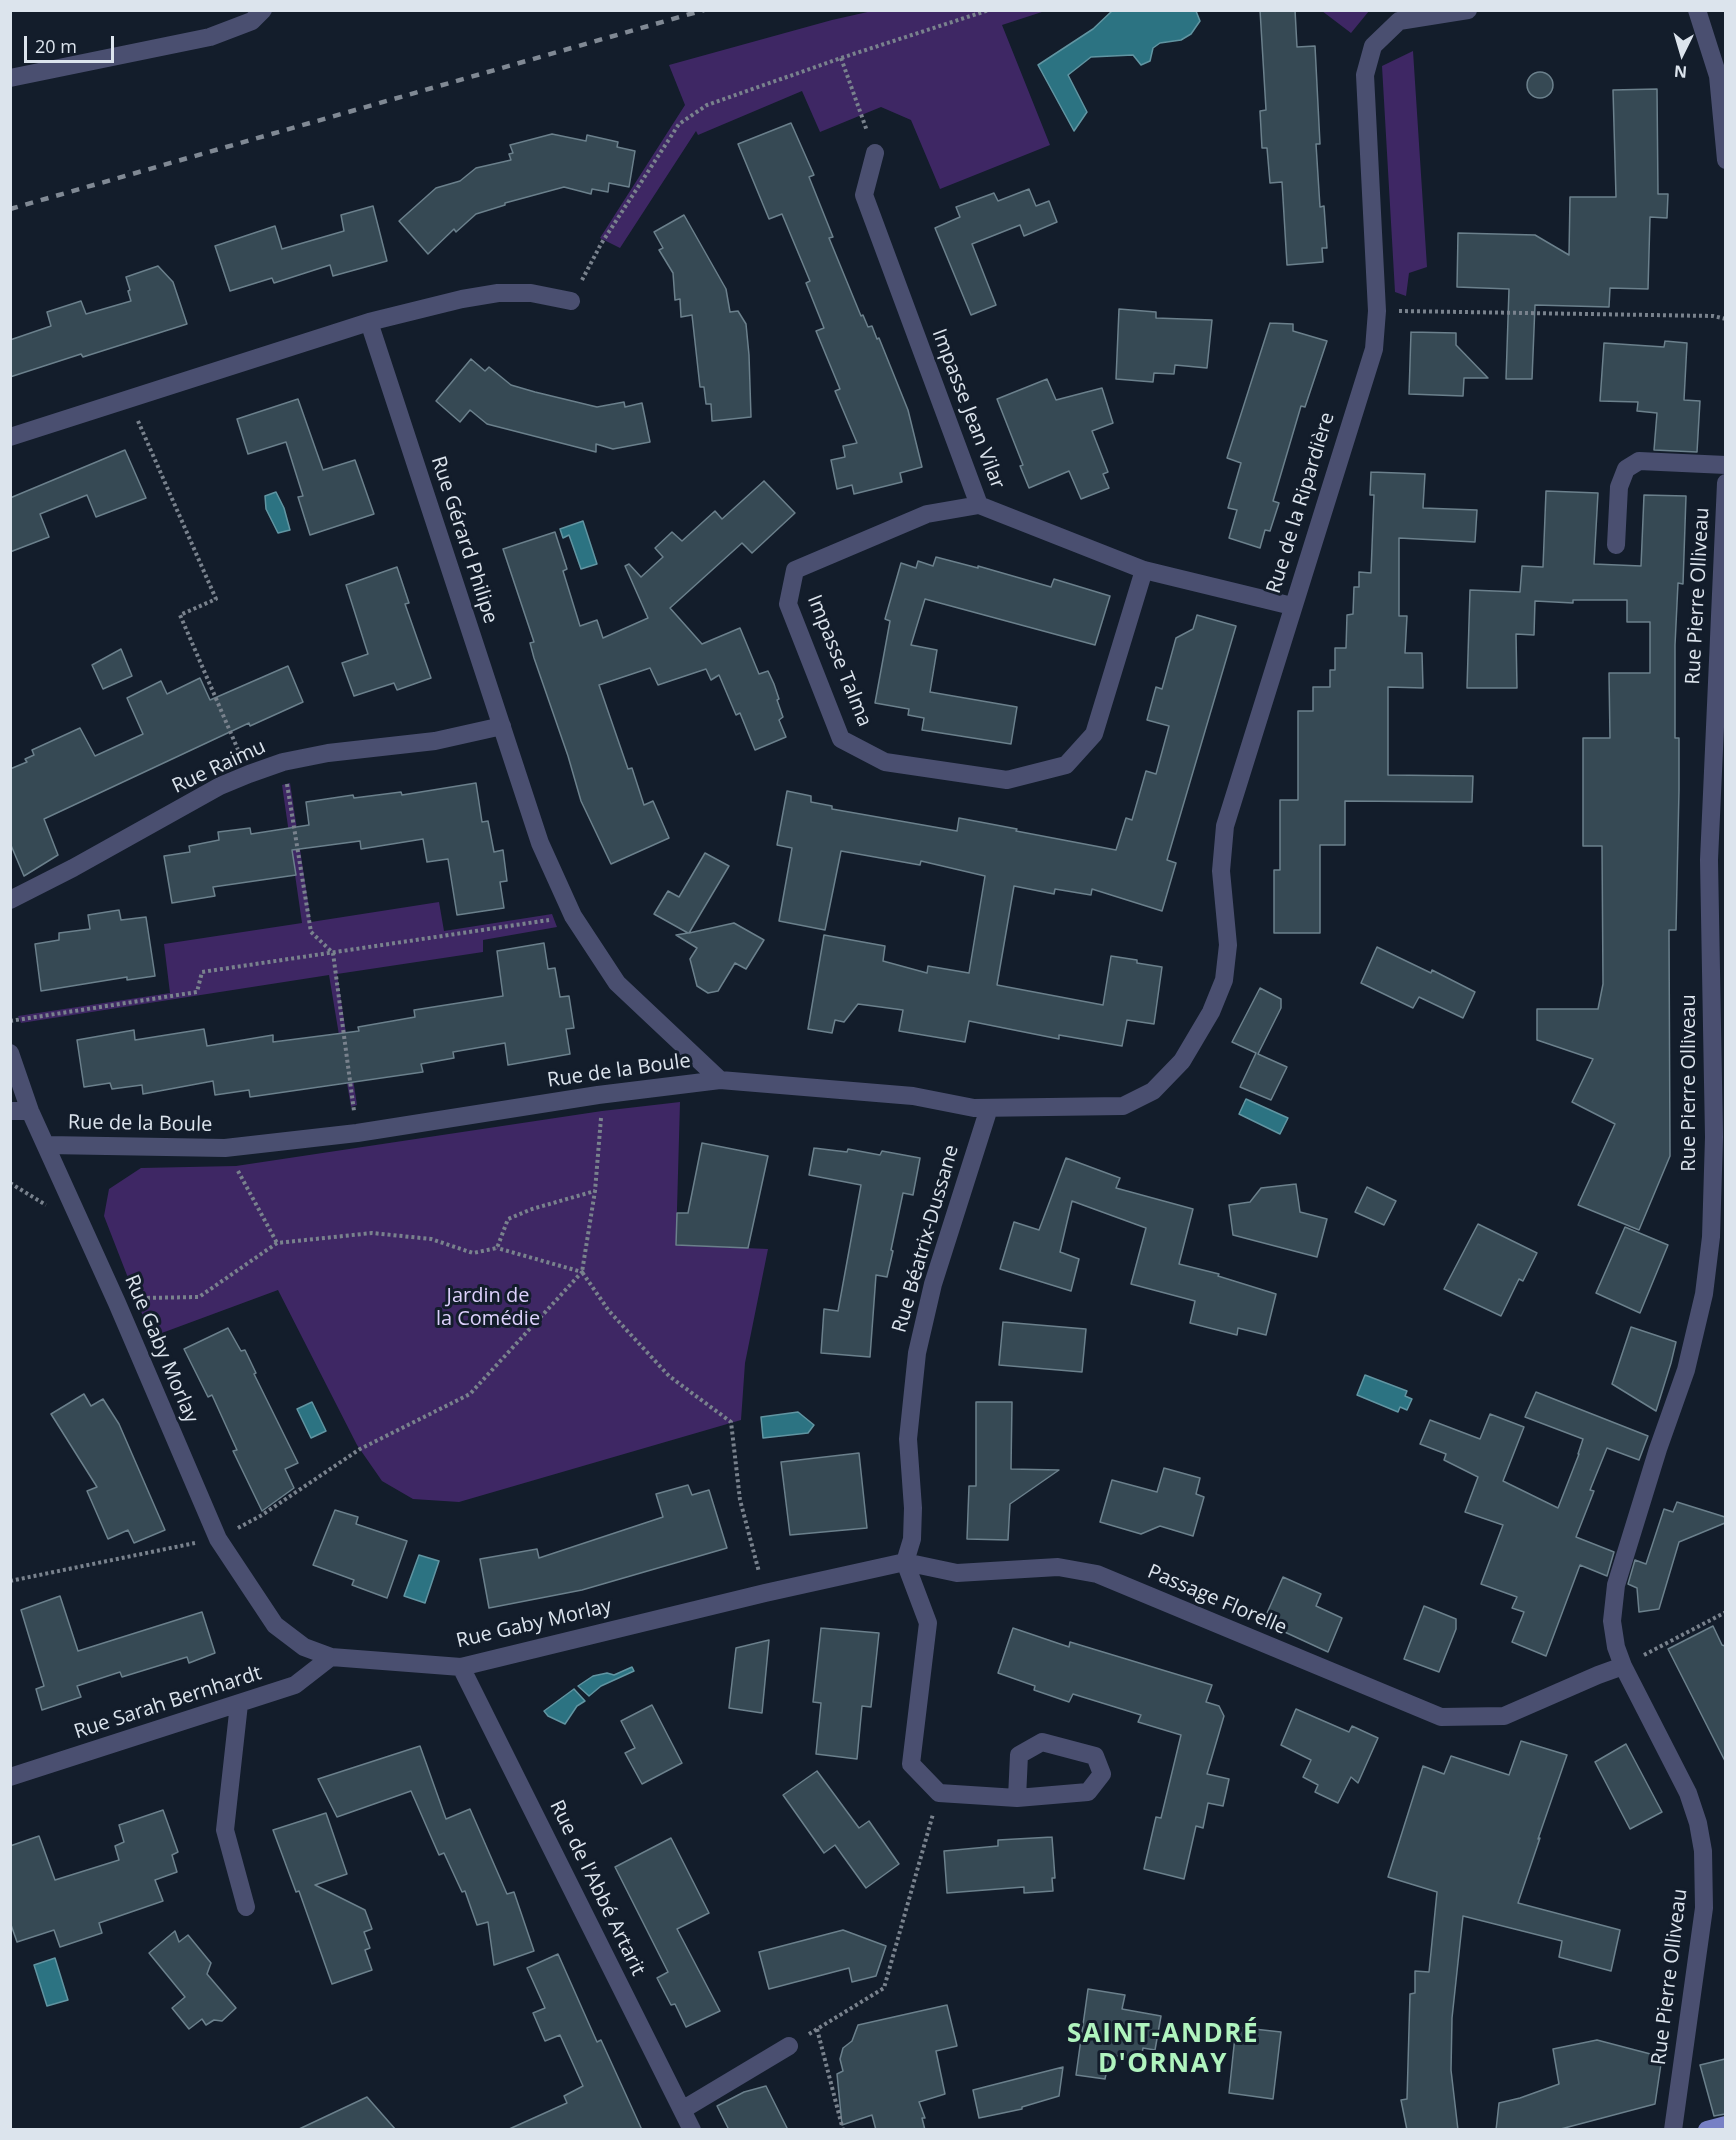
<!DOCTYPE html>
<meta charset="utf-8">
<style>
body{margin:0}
#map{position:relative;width:1736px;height:2140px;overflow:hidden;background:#131d2b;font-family:"Open Sans",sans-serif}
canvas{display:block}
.frame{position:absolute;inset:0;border:12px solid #dce4ed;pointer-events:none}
.north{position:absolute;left:1652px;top:24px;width:60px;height:60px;-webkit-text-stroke:4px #131d2b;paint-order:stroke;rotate:185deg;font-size:16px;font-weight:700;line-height:24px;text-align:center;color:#dce4ed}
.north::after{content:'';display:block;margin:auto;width:21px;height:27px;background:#dce4ed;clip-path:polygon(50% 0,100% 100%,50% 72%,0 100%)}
.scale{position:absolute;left:24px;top:36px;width:90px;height:27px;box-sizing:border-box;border:3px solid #dce4ed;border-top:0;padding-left:8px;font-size:18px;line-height:21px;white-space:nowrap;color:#dce4ed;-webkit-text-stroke:4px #131d2b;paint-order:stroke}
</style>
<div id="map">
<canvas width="1736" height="2140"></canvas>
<div class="frame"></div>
<div class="north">N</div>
<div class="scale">20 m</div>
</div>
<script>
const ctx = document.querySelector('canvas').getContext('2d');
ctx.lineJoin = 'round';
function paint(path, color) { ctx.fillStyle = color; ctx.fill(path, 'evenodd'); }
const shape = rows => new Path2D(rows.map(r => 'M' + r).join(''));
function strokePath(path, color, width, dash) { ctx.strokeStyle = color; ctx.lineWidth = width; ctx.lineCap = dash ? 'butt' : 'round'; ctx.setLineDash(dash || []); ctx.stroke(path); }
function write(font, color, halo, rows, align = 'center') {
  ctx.font = font + ' "Open Sans",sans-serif'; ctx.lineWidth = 6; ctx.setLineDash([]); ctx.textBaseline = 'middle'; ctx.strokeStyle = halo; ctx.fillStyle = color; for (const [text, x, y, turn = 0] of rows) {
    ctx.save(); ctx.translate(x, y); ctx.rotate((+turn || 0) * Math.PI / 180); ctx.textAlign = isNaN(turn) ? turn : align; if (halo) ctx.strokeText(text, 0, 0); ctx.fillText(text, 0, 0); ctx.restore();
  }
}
const green = shape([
 [872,11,1045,11,1002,25,1050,145,940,189,911,120,881,107,820,132,802,91,698,135,696,131,620,248,600,238,685,105,669,65,832,20],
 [1322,11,1369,11,1351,33],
 [1413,51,1427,267,1409,273,1406,296,1395,292,1382,66],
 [290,783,311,922,439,902,444,931,552,914,557,927,483,940,483,952,337,974,357,1105,351,1107,329,975,21,1023,18,1016,170,993,164,944,302,923,282,785],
 [680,1102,676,1245,768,1249,745,1363,741,1420,459,1502,413,1499,382,1481,357,1445,278,1290,151,1337,104,1216,109,1189,141,1168,236,1166,602,1111]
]);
const water = shape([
 [1113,10,1196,11,1200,21,1191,34,1181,40,1160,43,1153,48,1150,61,1141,65,1133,55,1091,57,1068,75,1087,112,1074,131,1038,65,1093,29,1113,10],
 [276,492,284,508,290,530,278,533,266,509,265,496,276,492],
 [583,521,597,564,581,569,569,535,563,538,560,529,583,521],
 [1246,1099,1288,1118,1280,1134,1239,1114,1246,1099],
 [1365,1375,1407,1391,1405,1396,1412,1399,1407,1410,1400,1407,1398,1412,1357,1395,1365,1375],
 [312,1402,326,1431,311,1438,297,1409,312,1402],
 [798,1412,814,1425,808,1433,763,1438,761,1417,798,1412],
 [419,1555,439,1561,425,1603,404,1596,419,1555],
 [632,1667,634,1671,601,1686,589,1696,578,1686,593,1676,607,1673,614,1675,632,1667],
 [574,1689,585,1701,577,1706,565,1724,548,1716,544,1711,574,1689],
 [55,1958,68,2000,47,2006,34,1965,55,1958]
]);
const building = shape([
 [1260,10,1295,10,1297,47,1315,46,1320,144,1316,144,1320,207,1324,206,1327,248,1322,248,1323,262,1287,265,1282,182,1270,183,1267,148,1262,148,1260,111,1266,110,1260,10],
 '1527 85a13 13 0 1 1 26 0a13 13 0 1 1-26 0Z',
 [1657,89,1658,194,1668,194,1667,218,1650,217,1648,289,1610,288,1609,307,1535,305,1532,379,1506,379,1509,289,1457,287,1458,233,1535,235,1569,255,1570,197,1616,197,1613,90,1657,89],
 [791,123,814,175,809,177,833,237,829,238,861,316,863,315,868,327,872,326,877,339,879,338,908,410,922,467,900,473,902,482,854,494,852,485,837,489,831,460,845,457,843,446,857,443,835,391,840,389,816,331,824,328,806,283,810,281,782,214,769,219,738,144,791,123],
 [552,134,586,141,587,135,618,142,617,147,635,151,629,187,609,183,608,192,592,189,591,194,564,187,505,203,505,205,476,214,456,232,454,229,428,254,399,221,436,188,460,181,476,168,511,160,509,154,513,153,510,145,552,134],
 [1029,189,1036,206,1049,201,1057,222,1024,236,1020,225,972,244,996,305,971,315,935,228,960,217,956,207,994,193,998,201,1029,189],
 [373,206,387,261,333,276,330,265,274,283,272,278,230,291,215,246,275,226,282,249,344,231,341,215,373,206],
 [684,215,726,289,730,312,738,311,746,324,749,355,751,417,712,421,711,404,706,404,704,387,700,387,692,315,681,317,680,299,675,300,673,273,659,250,663,248,654,232,684,215],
 [158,266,173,282,187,324,83,357,81,354,10,377,10,340,51,326,47,312,81,301,86,314,131,301,128,291,130,290,126,277,158,266],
 [1119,309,1156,312,1156,318,1212,320,1207,368,1175,365,1174,374,1154,373,1153,382,1116,379,1119,309],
 [1270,323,1293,324,1293,331,1327,341,1305,407,1301,406,1273,501,1279,503,1270,531,1265,530,1260,548,1229,538,1237,510,1228,508,1241,463,1227,458,1270,323],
 [1411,332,1456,333,1456,345,1488,378,1464,378,1463,396,1409,394,1411,332],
 [1665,341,1687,343,1684,400,1700,401,1697,452,1654,450,1657,413,1637,411,1638,402,1600,401,1604,343,1664,347,1665,341],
 [471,359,485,371,489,367,511,385,535,392,597,407,624,402,625,407,642,403,650,442,613,449,596,444,596,452,487,424,470,410,460,422,436,401,471,359],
 [1047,379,1056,400,1102,388,1113,423,1092,431,1108,472,1103,474,1109,488,1081,499,1069,471,1029,488,1020,466,1023,465,997,399,1047,379],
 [298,399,323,470,355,460,374,514,310,535,298,497,303,496,286,442,248,454,237,419,298,399],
 [125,450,146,498,96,517,87,495,40,514,49,537,10,552,10,498,125,450],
 [1371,472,1425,474,1423,508,1477,510,1475,542,1399,538,1399,616,1407,616,1405,653,1422,653,1423,688,1388,687,1388,775,1473,776,1472,802,1345,801,1345,845,1320,845,1320,933,1274,933,1274,870,1280,870,1280,800,1298,800,1298,711,1313,711,1313,687,1330,687,1330,670,1335,670,1335,648,1346,648,1347,615,1353,614,1354,587,1359,587,1359,572,1371,573,1374,495,1370,495,1371,472],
 [764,481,795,513,752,553,742,543,670,608,702,644,740,628,759,674,768,671,774,684,779,699,777,700,783,717,779,720,786,737,755,750,740,713,736,715,719,675,711,680,706,669,658,685,650,668,599,685,628,769,632,768,644,805,653,801,669,838,611,864,581,801,568,756,534,658,530,643,534,642,503,549,555,532,567,569,563,571,580,626,597,620,603,638,648,618,625,566,629,564,641,577,663,557,655,548,672,532,682,541,715,511,722,519,764,481],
 [1546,491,1598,493,1594,564,1641,566,1644,495,1686,496,1683,584,1678,583,1675,645,1675,738,1679,738,1679,790,1676,930,1669,930,1670,1156,1639,1230,1578,1205,1615,1124,1572,1102,1593,1059,1537,1040,1537,1009,1598,1009,1603,984,1602,846,1583,846,1583,738,1610,738,1609,673,1650,673,1650,622,1627,622,1627,600,1573,600,1573,603,1535,601,1534,635,1516,634,1517,688,1467,688,1470,590,1520,592,1522,566,1543,567,1546,491],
 [936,557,978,568,978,566,1051,587,1054,579,1110,596,1095,645,925,599,911,645,937,650,930,692,1017,707,1011,744,922,730,924,718,908,715,909,709,875,703,890,621,885,619,901,563,916,568,918,561,933,566,936,557],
 [397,567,409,603,405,604,431,678,397,690,394,683,354,696,342,663,368,654,346,585,397,567],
 [1197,615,1236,626,1167,860,1176,863,1162,911,1092,889,1091,895,1055,889,1054,894,1014,886,997,985,1103,1005,1111,956,1137,960,1137,963,1162,967,1154,1024,1127,1020,1122,1046,1059,1035,1059,1039,969,1021,965,1042,899,1031,903,1010,858,1004,844,1022,835,1020,832,1033,808,1029,824,935,885,946,883,961,927,973,928,966,969,973,985,876,921,861,920,865,841,851,825,930,779,921,792,848,777,845,787,791,811,796,811,802,832,806,832,809,957,831,959,818,1017,829,1016,831,1116,850,1126,818,1132,820,1146,771,1156,774,1169,726,1147,720,1156,687,1162,689,1176,638,1193,629,1197,615],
 [121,649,132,676,103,689,92,665,121,649],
 [288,666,303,702,250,726,249,723,44,819,58,855,24,876,10,843,10,769,27,762,25,759,34,755,32,750,80,728,95,756,143,734,127,698,161,681,167,694,200,678,210,700,288,666],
 [476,783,482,822,488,821,494,852,503,850,507,881,500,882,504,908,457,915,448,859,427,862,423,839,361,849,360,841,292,850,296,875,213,887,215,896,172,903,164,856,190,852,189,846,219,840,218,832,250,828,251,834,309,825,306,802,353,795,354,798,401,792,402,795,476,783],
 [705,853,729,866,689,933,734,923,764,940,746,969,735,963,718,991,708,993,697,986,690,959,697,948,676,935,688,933,654,914,668,891,679,897,705,853],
 [119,910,121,920,146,917,155,976,127,980,127,977,41,991,35,944,59,940,59,933,90,929,88,915,119,910],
 [544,943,548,969,555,968,560,997,569,996,574,1028,566,1029,570,1054,508,1065,505,1043,453,1052,454,1058,421,1064,423,1072,250,1097,249,1090,215,1095,213,1081,143,1094,142,1085,112,1089,110,1083,84,1087,77,1040,134,1030,135,1040,204,1029,207,1046,273,1035,273,1042,359,1031,358,1027,415,1017,414,1010,503,996,497,951,544,943],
 [1377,947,1431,973,1432,970,1475,992,1463,1018,1419,997,1413,1008,1361,983,1377,947],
 [1260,988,1281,999,1281,1008,1258,1054,1287,1067,1271,1100,1240,1087,1256,1053,1232,1042,1260,988],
 [702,1143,768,1156,748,1248,676,1245,677,1213,688,1213,702,1143],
 [814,1148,847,1152,848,1149,880,1155,882,1151,920,1158,913,1195,903,1193,891,1250,893,1251,887,1277,876,1275,870,1357,821,1353,824,1309,838,1311,861,1185,809,1175,814,1148],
 [1066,1158,1120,1178,1116,1188,1193,1209,1179,1264,1219,1274,1218,1276,1276,1294,1266,1335,1238,1328,1237,1335,1190,1323,1195,1301,1131,1284,1146,1228,1072,1201,1060,1252,1079,1259,1071,1291,1000,1269,1014,1222,1039,1230,1066,1158],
 [1296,1184,1300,1212,1327,1219,1317,1257,1233,1235,1229,1205,1250,1202,1261,1188,1296,1184],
 [1367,1187,1396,1201,1384,1225,1355,1212,1367,1187],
 [1478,1224,1537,1253,1523,1281,1519,1279,1501,1316,1444,1289,1478,1224],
 [1625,1227,1668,1245,1640,1313,1596,1293,1625,1227],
 [1003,1322,1086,1329,1082,1372,999,1365,1003,1322],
 [1631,1327,1676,1342,1671,1363,1656,1411,1612,1384,1631,1327],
 [228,1328,241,1351,245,1350,256,1373,254,1374,298,1463,285,1469,294,1488,262,1511,233,1451,237,1450,212,1395,208,1397,184,1349,228,1328],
 [1536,1392,1648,1436,1639,1460,1607,1448,1590,1490,1594,1491,1576,1537,1614,1552,1607,1576,1580,1565,1546,1656,1512,1642,1524,1612,1512,1608,1517,1597,1481,1584,1503,1525,1465,1512,1478,1477,1444,1460,1446,1454,1420,1444,1430,1420,1480,1439,1490,1414,1524,1427,1503,1481,1558,1508,1579,1454,1578,1454,1583,1439,1525,1417,1536,1392],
 [84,1394,91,1406,103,1399,119,1424,165,1530,134,1543,128,1530,108,1539,87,1491,97,1487,51,1414,84,1394],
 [976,1402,1012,1402,1011,1469,1059,1470,1010,1504,1008,1540,967,1539,969,1486,976,1486,976,1402],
 [859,1453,867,1528,790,1535,781,1462,859,1453],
 [1164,1468,1200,1478,1196,1494,1204,1497,1193,1536,1160,1526,1141,1534,1100,1522,1112,1480,1157,1492,1164,1468],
 [688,1485,692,1495,709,1490,727,1548,582,1590,489,1608,480,1559,537,1549,539,1558,663,1517,656,1494,688,1485],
 [1677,1502,1725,1517,1725,1523,1679,1542,1659,1609,1639,1612,1637,1588,1628,1584,1635,1560,1646,1564,1664,1509,1673,1512,1677,1502],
 [335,1510,358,1517,356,1524,407,1541,387,1598,352,1585,354,1580,313,1565,335,1510],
 [1283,1577,1321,1594,1316,1606,1342,1618,1328,1652,1263,1622,1283,1577],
 [60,1596,78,1651,202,1612,215,1653,189,1663,187,1657,122,1677,120,1672,77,1686,81,1697,42,1710,36,1689,44,1686,21,1610,60,1596],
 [1424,1606,1456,1619,1456,1629,1439,1672,1404,1659,1424,1606],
 [1713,1626,1722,1645,1725,1646,1725,1761,1668,1649,1713,1626],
 [821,1628,879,1633,871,1707,862,1706,857,1759,816,1754,821,1703,813,1702,821,1628],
 [1013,1628,1069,1647,1070,1642,1212,1685,1206,1702,1219,1706,1224,1716,1207,1774,1229,1779,1223,1806,1208,1803,1203,1828,1196,1826,1184,1879,1144,1869,1156,1817,1161,1818,1181,1735,1138,1722,1141,1715,1073,1694,1069,1702,1034,1690,1035,1686,998,1673,1013,1628],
 [769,1640,762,1713,729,1708,736,1648,769,1640],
 [652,1705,682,1763,642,1784,625,1753,635,1748,621,1721,652,1705],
 [1296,1709,1349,1732,1352,1726,1378,1738,1358,1783,1351,1777,1338,1803,1315,1792,1318,1785,1303,1777,1311,1760,1281,1745,1296,1709],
 [1521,1741,1567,1755,1538,1839,1540,1838,1518,1903,1620,1930,1611,1971,1559,1957,1562,1941,1463,1916,1452,2018,1451,2070,1458,2130,1407,2130,1401,2100,1407,2099,1410,1994,1415,1993,1415,1971,1429,1972,1437,1892,1388,1877,1423,1766,1444,1774,1451,1756,1509,1775,1521,1741],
 [1626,1744,1662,1812,1630,1829,1595,1762,1626,1744],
 [420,1746,446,1819,470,1809,507,1894,514,1892,534,1951,494,1965,488,1922,477,1925,465,1891,462,1892,444,1853,439,1855,411,1791,337,1817,318,1779,420,1746],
 [817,1771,859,1828,869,1821,899,1864,866,1888,835,1845,824,1853,783,1795,817,1771],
 [163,1810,178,1852,172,1855,177,1872,155,1880,163,1901,99,1923,102,1933,60,1947,54,1930,17,1942,10,1922,10,1846,39,1836,55,1880,119,1860,115,1846,124,1842,119,1825,163,1810],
 [326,1813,347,1874,315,1885,365,1910,372,1929,364,1932,370,1948,365,1950,372,1970,332,1984,299,1891,296,1892,273,1830,326,1813],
 [1052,1837,1055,1878,1052,1878,1053,1891,1024,1893,1024,1887,947,1893,944,1851,998,1846,998,1840,1052,1837],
 [671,1838,709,1913,677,1929,720,2011,686,2027,675,2004,671,2005,657,1978,668,1972,615,1867,671,1838],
 [843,1930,886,1946,876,1976,852,1982,849,1968,769,1989,759,1952,843,1930],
 [175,1931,179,1942,188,1935,211,1963,207,1974,236,2008,222,2021,214,2020,206,2025,202,2019,189,2029,172,2008,185,1997,149,1953,175,1931],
 [558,1954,597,2042,601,2040,642,2130,507,2130,567,2103,564,2096,583,2086,560,2035,545,2041,533,2013,545,2008,527,1968,558,1954],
 [1088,1989,1125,1995,1122,2009,1161,2016,1155,2050,1143,2048,1141,2059,1110,2055,1105,2079,1076,2075,1088,1989],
 [947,2005,957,2046,936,2051,945,2094,919,2102,925,2118,922,2118,925,2130,876,2130,872,2115,842,2125,837,2074,843,2071,840,2059,843,2048,852,2041,858,2025,947,2005],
 [1236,2027,1281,2032,1273,2099,1229,2093,1236,2027],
 [1597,2040,1662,2057,1655,2104,1557,2130,1496,2130,1499,2103,1520,2098,1559,2084,1553,2049,1597,2040],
 [1725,2059,1725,2114,1714,2116,1700,2065,1725,2059],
 [1063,2067,1059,2096,1022,2107,1022,2109,979,2118,973,2090,1063,2067],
 [766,2086,788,2130,729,2130,717,2106,744,2092,766,2086],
 [367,2097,396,2130,297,2130,367,2097]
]);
const path = shape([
 [841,58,867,131],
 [582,280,601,244,679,124,707,105,841,58,989,10],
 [1399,311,1713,316,1726,319],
 [138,421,216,599,180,615,239,752],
 [287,784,311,932,333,953,354,1111],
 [10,1021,197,992,202,972,549,920],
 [601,1118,595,1191,582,1272,609,1311,669,1376,731,1422,740,1500,759,1572],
 [238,1171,277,1243],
 [10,1183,46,1205],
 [141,1298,199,1297,277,1243,372,1233,431,1239,473,1253,497,1248,508,1219,532,1209,595,1191],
 [238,1528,262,1515,360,1449,470,1394,582,1272,497,1248],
 [10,1581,195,1543],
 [1644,1655,1726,1612],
 [817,2029,843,2130],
 [809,2034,884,1988,933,1814]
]);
const minor = shape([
 [1697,10,1718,76,1726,160],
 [10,78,210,37,252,21,263,10],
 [875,153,864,195,979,505,1144,570,1292,606],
 [369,322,462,299,498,293,531,293,571,301],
 [10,437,369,322,540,843,573,916,617,983,720,1080],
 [979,505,927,514,795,570,788,604,841,739,885,762,1007,780,1066,765,1094,734,1144,570],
 [1616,545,1619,487,1626,469,1639,461,1726,465],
 [10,900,73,868,220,786,249,774,283,762,328,753,435,741,502,726],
 [10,1053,30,1111,117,1303,218,1539,275,1625,304,1647,331,1657,461,1667,765,1593,905,1562,957,1573,1058,1567,1097,1574,1441,1717,1504,1716,1598,1675,1623,1666],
 [10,1111,30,1111],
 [47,1145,225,1148,357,1133,598,1095,720,1080,913,1096,974,1108,1123,1106,1153,1091,1182,1061,1211,1012,1224,980,1228,945,1221,871,1225,826,1374,349,1377,311,1365,75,1373,46,1399,21,1468,10],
 [905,1562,928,1623,911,1764,939,1793,1017,1798,1088,1792,1102,1774,1095,1756,1042,1742,1019,1755,1017,1798],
 [905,1562,912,1539,913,1508,908,1439,917,1353,933,1284,989,1108],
 [461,1667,692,2130],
 [239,1704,225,1830,246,1907],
 [10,1777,295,1685,331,1657],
 [682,2110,789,2046],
 [1673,2130,1704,1908,1703,1851,1698,1823,1688,1793,1623,1666,1616,1647,1612,1621,1616,1585,1658,1449,1686,1370,1704,1294,1711,1237,1714,1137,1709,860,1726,483]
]);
const major = shape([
 [1707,2130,1726,2125]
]);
const rail = shape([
 [10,209,704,10]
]);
const streetNames = [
 ["Impasse Jean Vilar",968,409,69],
 ["Rue de la Ripardière",1301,503,-73],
 ["Rue Gérard Philipe",464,540,72],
 ["Rue Pierre Olliveau",1698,596,-87],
 ["Impasse Talma",839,661,68],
 ["Rue Raimu",219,767,-25],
 ["Rue de la Boule",619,1071,-8],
 ["Rue Pierre Olliveau",1689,1083,-90],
 ["Rue de la Boule",140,1124,1],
 ["Rue Béatrix-Dussane",926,1239,-74],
 ["Rue Gaby Morlay",161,1349,67],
 ["Passage Florelle",1217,1600,23],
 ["Rue Gaby Morlay",534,1624,-13],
 ["Rue Sarah Bernhardt",168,1703,-18],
 ["Rue de l'Abbé Artarit",597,1888,64],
 ["Rue Pierre Olliveau",1670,1977,-83]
];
const parkNames = [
 ["Jardin de",488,1296],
 ["la Comédie",488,1319]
];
const districtNames = [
 ["SAINT-ANDRÉ",1163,2035],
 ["D'ORNAY",1163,2065]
];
paint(green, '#3e2764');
paint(water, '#2c7382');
strokePath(water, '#6195a2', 1.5);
paint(building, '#364954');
strokePath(building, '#6b808c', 1.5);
strokePath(path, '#79828d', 4, [3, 3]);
strokePath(minor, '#4a4f70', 18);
strokePath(major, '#7780c5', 18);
strokePath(rail, '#808994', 4.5, [8, 8]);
write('20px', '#dce4ed', '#131d2b', streetNames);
write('20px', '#ddd1fc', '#131d2b', parkNames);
ctx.letterSpacing = '1.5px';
write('bold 26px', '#b0f4be', '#131d2b', districtNames);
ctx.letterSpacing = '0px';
</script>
